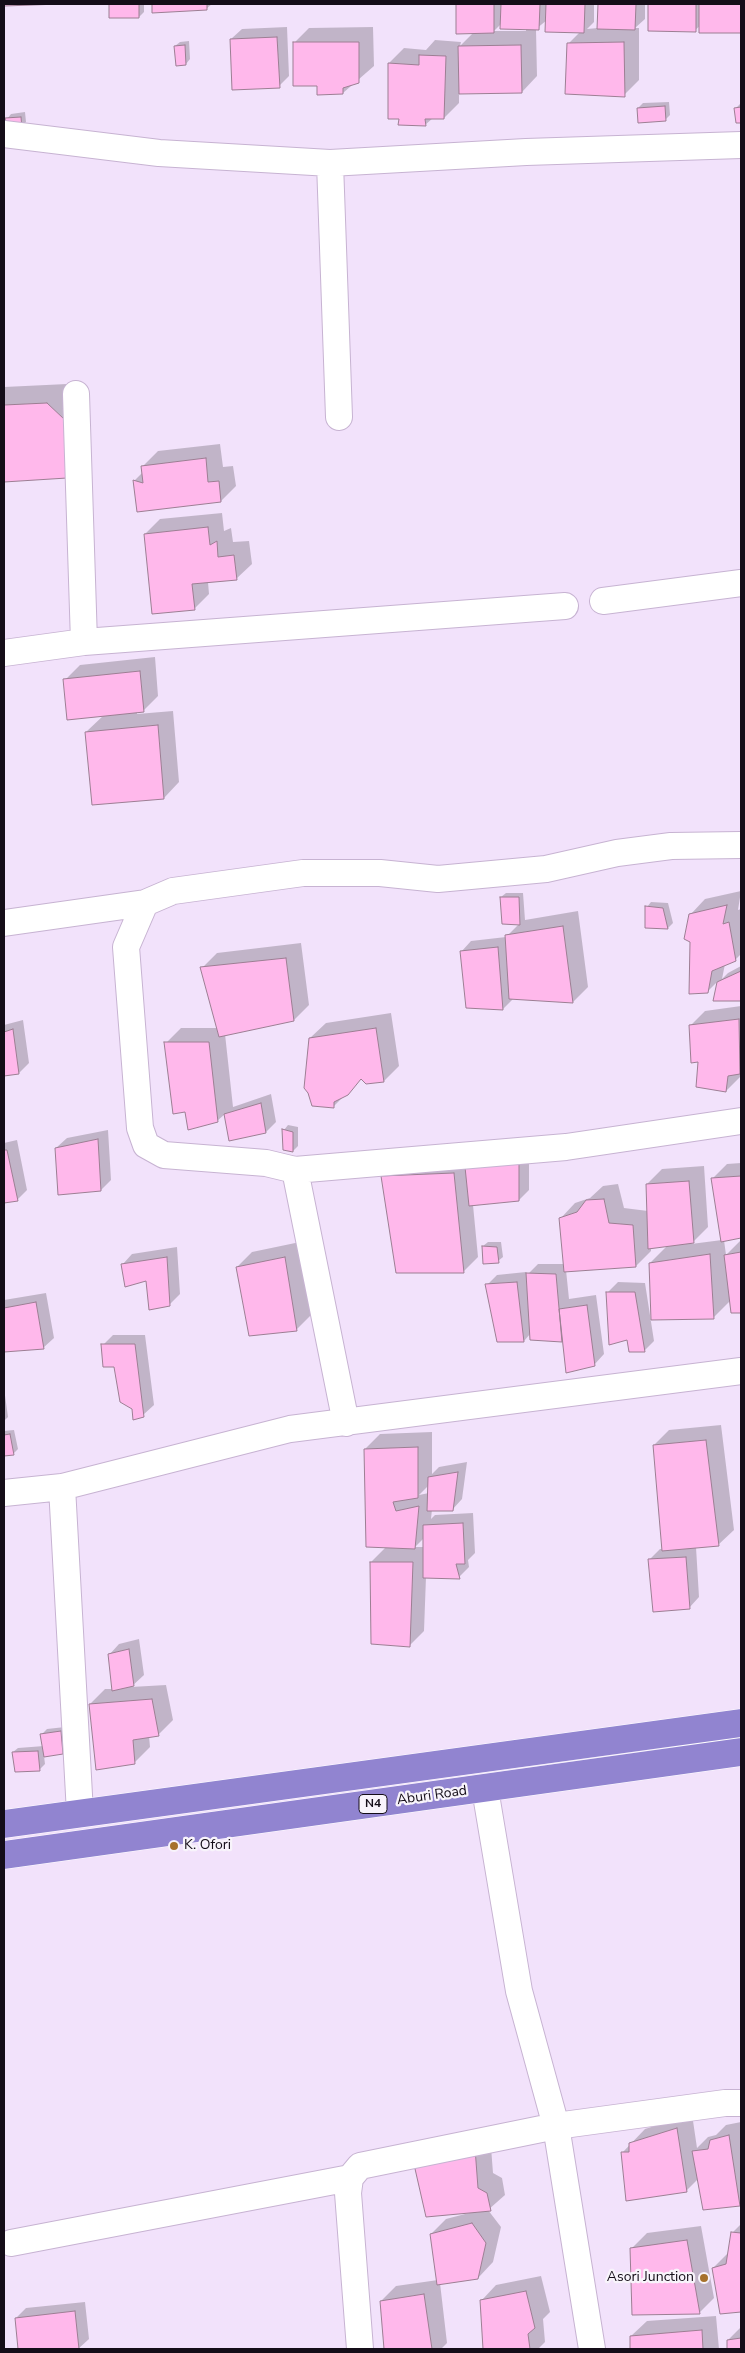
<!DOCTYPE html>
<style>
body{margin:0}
#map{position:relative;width:745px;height:2353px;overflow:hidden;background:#f2e2fb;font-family:"Nunito Sans",sans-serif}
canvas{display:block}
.frame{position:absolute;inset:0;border:5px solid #140d18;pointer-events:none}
</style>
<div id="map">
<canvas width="745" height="2353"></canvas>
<div class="frame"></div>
</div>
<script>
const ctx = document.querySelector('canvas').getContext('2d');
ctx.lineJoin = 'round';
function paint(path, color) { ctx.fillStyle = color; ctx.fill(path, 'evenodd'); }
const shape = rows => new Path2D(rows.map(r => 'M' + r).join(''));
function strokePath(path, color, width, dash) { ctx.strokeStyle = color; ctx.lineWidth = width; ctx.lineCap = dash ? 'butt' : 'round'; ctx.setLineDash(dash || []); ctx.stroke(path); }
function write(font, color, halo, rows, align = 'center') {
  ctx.font = font + ' "Nunito Sans",sans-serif'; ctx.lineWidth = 4.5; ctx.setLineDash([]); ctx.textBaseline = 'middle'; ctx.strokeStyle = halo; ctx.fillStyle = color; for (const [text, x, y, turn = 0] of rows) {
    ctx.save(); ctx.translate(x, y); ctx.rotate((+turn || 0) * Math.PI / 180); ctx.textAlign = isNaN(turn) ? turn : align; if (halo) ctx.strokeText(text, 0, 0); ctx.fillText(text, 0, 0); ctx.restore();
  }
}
const shadow = shape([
 [110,4,144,4,144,12,139,17,110,17],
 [153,4,212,4,206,9,154,12],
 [457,4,594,4,594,22,587,29,598,28,599,4,645,4,645,19,635,28,639,28,639,80,624,95,568,44,580,32,547,20,536,29,537,76,522,92,459,93,459,103,444,118,433,118,425,125,389,63,404,48,426,50,435,40,461,42,460,46,474,32,458,32],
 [502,23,526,29,526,31,494,31],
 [649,4,741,4,741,32,700,32,700,26,695,30,649,30],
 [287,27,289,76,279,86,231,39,242,29],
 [373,27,374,66,343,93,319,85,294,43,309,28],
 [189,41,190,59,186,64,175,46,180,42],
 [669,102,670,115,665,120,638,108,643,103],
 [740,104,741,121,737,122,735,109],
 [25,112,26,122,21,127,7,119,11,114],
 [67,384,83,400,66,477,4,481,4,387],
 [220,444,223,467,233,466,236,486,221,501,138,511,134,481,143,472,143,466,158,451],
 [222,513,224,531,231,528,233,542,249,541,252,564,236,579,208,582,209,594,194,609,145,534,160,519],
 [155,657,158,696,143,711,137,712,137,714,173,711,179,782,164,798,86,732,104,715,65,680,80,665],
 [741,891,738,910,741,909,741,954,735,960,725,964,722,979,728,973,741,966,741,1000,715,1000,718,981,707,992,690,915,705,899],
 [506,893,523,893,525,920,578,911,588,987,573,1002,513,999,503,1009,461,952,471,941,506,937,519,924,501,897],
 [651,902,668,903,673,923,668,928,647,926,647,907],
 [301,943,309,1005,294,1020,225,1034,233,1107,271,1094,276,1122,266,1132,225,1114,217,1121,186,1110,166,1043,181,1028,218,1028,202,968,217,953],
 [741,1006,741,1076,726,1091,690,1026,705,1011],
 [391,1013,399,1066,384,1081,362,1078,333,1107,310,1038,326,1023],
 [23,1020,29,1063,19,1073,4,1075,4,1025],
 [288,1125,298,1127,298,1146,293,1151,284,1149,284,1130],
 [108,1130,111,1180,101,1190,56,1148,67,1138],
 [17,1140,27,1190,17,1200,4,1202,4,1143],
 [529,1154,529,1190,519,1200,473,1205,478,1257,463,1272,383,1177,398,1162],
 [741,1163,741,1237,724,1240,726,1255,741,1240,741,1312,733,1312,731,1300,714,1317,650,1263,668,1245,651,1248,651,1251,636,1266,566,1270,569,1299,596,1295,604,1354,594,1365,564,1341,531,1339,531,1333,524,1341,487,1285,497,1275,526,1272,527,1275,538,1264,565,1264,560,1219,575,1203,590,1198,603,1186,618,1184,624,1208,648,1211,647,1184,662,1169,704,1166,708,1227,691,1244,722,1240,712,1179,727,1164],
 [300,1242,311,1315,296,1330,237,1267,252,1252],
 [488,1242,501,1242,503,1257,498,1261,483,1246],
 [177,1247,180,1294,170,1304,147,1279,122,1265,132,1254],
 [618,1282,645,1283,654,1341,644,1351,608,1292],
 [46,1293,54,1338,43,1348,4,1351,4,1300],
 [113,1335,145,1335,154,1405,143,1415,134,1408,103,1345],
 [4,1388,8,1417,4,1421],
 [721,1425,734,1530,718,1545,696,1547,699,1597,689,1608,650,1559,660,1549,663,1549,654,1445,669,1430],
 [14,1430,18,1449,13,1454,4,1454,4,1431],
 [432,1432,432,1474,439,1467,467,1462,462,1499,452,1510,432,1509,431,1519,435,1515,473,1513,475,1553,468,1560,469,1567,459,1577,426,1577,424,1631,409,1646,371,1562,386,1547,365,1449,380,1434],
 [429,1485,429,1493,419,1495],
 [424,1538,424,1547,415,1547],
 [139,1639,144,1675,131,1687,166,1685,173,1720,158,1735,149,1736,150,1747,135,1762,90,1704,105,1689,113,1689,109,1655,119,1644],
 [65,1727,68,1748,63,1753,44,1756,45,1764,40,1769,16,1771,13,1752,18,1748,44,1746,42,1734,47,1729],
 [692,2114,697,2148,708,2137,716,2135,726,2125,741,2122,741,2203,739,2205,698,2179,686,2191,622,2153,645,2129],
 [490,2134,493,2173,502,2178,505,2195,488,2210,501,2227,493,2262,478,2278,440,2283,447,2343,441,2349,385,2349,381,2301,396,2286,438,2280,431,2234,446,2219,469,2213,427,2215],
 [741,2224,741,2311,721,2313,713,2268,728,2253,732,2233],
 [701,2226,714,2298,699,2313,632,2248,647,2233],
 [541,2276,550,2312,543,2319,545,2342,538,2349,484,2349,481,2301,496,2285],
 [85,2302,89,2339,78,2349,20,2349,16,2318,26,2308],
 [716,2316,719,2349,631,2349,631,2336,647,2321],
 [741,2327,741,2349,728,2349,728,2340]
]);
const building = shape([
 [4,4,60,4,4,6,4,4],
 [109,4,139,4,139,18,109,18,109,4],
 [152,4,207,4,207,10,152,13,152,4],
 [456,4,494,4,494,33,456,34,456,4],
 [501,4,540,4,539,30,500,29,501,4],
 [546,4,585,4,584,33,545,32,546,4],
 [598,4,636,4,635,30,597,29,598,4],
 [648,4,696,4,696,32,648,31,648,4],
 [699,4,741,4,741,33,699,33,699,4],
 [277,37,280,88,232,90,230,39,277,37],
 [293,42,359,42,359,83,343,88,343,94,317,95,317,86,293,86,293,42],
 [624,42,625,97,565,94,567,43,624,42],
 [185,45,186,65,176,66,174,46,185,45],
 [521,45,522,93,459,94,458,46,521,45],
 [419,55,446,56,444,119,425,119,426,126,398,125,399,119,388,119,388,63,419,65,419,55],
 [665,106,666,121,638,123,637,108,665,106],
 [741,107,741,123,736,123,734,108,741,107],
 [21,117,22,128,7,130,5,118,21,117],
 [47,403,64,419,67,478,4,482,4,405,47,403],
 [206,458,208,482,219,481,221,502,137,512,133,480,143,483,141,466,206,458],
 [208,527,210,545,217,541,218,557,234,555,237,580,192,584,195,610,152,614,144,534,208,527],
 [140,671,144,712,67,720,63,679,140,671],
 [158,725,164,799,92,805,85,732,158,725],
 [500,897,519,897,520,925,502,924,500,897],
 [727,905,723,924,729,922,736,961,712,971,708,993,689,994,690,942,684,939,689,914,727,905],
 [645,906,663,908,668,929,645,928,645,906],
 [563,926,573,1003,509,999,505,935,563,926],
 [498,947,503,1010,466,1008,460,951,498,947],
 [286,958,294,1021,219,1037,200,967,286,958],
 [741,971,741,1001,713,1001,717,982,741,971],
 [739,1019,740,1074,728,1076,726,1092,696,1087,698,1062,691,1063,689,1025,739,1019],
 [376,1028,384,1082,366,1084,361,1079,348,1095,334,1102,334,1108,312,1106,308,1093,304,1088,309,1038,376,1028],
 [13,1029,19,1074,4,1076,4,1032,13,1029],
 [164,1042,209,1042,218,1122,188,1130,185,1112,173,1114,164,1042],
 [261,1103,266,1133,229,1141,224,1114,261,1103],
 [282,1129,293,1132,293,1152,283,1150,282,1129],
 [98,1139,101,1191,58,1195,55,1148,98,1139],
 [4,1150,7,1150,18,1201,4,1203,4,1150],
 [519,1164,519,1201,469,1206,465,1167,519,1164],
 [454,1173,464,1273,396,1273,381,1176,454,1173],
 [741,1176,741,1238,721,1242,711,1178,741,1176],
 [689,1181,694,1243,648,1249,646,1184,689,1181],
 [604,1199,609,1223,633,1225,636,1267,564,1272,559,1218,577,1212,586,1200,604,1199],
 [482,1246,497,1247,499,1263,483,1264,482,1246],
 [741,1252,741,1313,731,1313,724,1255,741,1252],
 [710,1254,714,1319,651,1320,649,1263,710,1254],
 [167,1257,170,1306,149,1310,146,1281,125,1287,121,1264,167,1257],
 [285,1257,297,1331,249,1336,236,1267,285,1257],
 [526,1273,556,1274,562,1342,530,1340,526,1273],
 [517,1282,524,1342,497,1342,485,1284,517,1282],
 [606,1292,635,1292,645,1352,629,1352,627,1340,609,1345,606,1292],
 [36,1302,44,1349,4,1352,4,1308,36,1302],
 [587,1305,595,1366,566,1373,559,1309,587,1305],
 [101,1344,135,1344,144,1417,133,1420,132,1409,120,1402,114,1367,103,1367,101,1344],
 [10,1434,14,1455,4,1456,4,1435,10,1434],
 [706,1440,719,1546,662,1551,653,1445,706,1440],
 [418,1447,418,1498,393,1502,396,1511,419,1506,415,1549,366,1547,364,1449,418,1447],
 [458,1472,453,1511,427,1511,428,1477,458,1472],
 [463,1523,465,1564,456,1564,460,1579,423,1578,423,1525,463,1523],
 [686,1557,690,1609,653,1612,648,1559,686,1557],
 [370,1562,413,1562,410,1647,371,1644,370,1562],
 [129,1649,134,1686,112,1691,108,1654,129,1649],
 [152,1699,159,1736,133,1740,135,1764,96,1770,89,1704,152,1699],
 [61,1731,63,1754,44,1757,40,1734,61,1731],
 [38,1751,40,1771,15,1772,12,1752,38,1751],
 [677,2128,687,2192,626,2201,621,2152,629,2152,629,2143,677,2128],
 [729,2135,740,2206,703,2210,692,2151,708,2149,710,2140,729,2135],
 [475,2148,478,2188,487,2193,491,2211,426,2217,413,2160,475,2148],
 [472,2223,486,2243,478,2279,437,2285,430,2234,472,2223],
 [731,2232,741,2233,741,2312,720,2314,712,2268,726,2264,731,2232],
 [687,2240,700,2314,632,2315,630,2248,687,2240],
 [526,2291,535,2328,528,2334,530,2349,483,2349,480,2300,526,2291],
 [424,2294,432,2349,384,2349,380,2301,424,2294],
 [75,2311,79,2349,18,2349,15,2318,75,2311],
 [702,2330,703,2349,630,2349,630,2336,702,2330],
 [741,2338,741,2349,727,2349,727,2340,741,2338]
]);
const minor = shape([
 [4,134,159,153,330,163,526,152,741,145],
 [330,163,339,417],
 [76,394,84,642],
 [603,601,741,583],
 [4,653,84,642,565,606],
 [741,845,671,846,617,853,546,869,438,879,380,873,303,873,173,891,145,903,126,947,140,1128,146,1145,164,1155,266,1163,295,1170,566,1147,741,1121],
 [4,923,145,903],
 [295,1170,346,1423],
 [62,1487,80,1813],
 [4,1493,62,1487,290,1429,741,1371],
 [485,1789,519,1991,556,2126,592,2349],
 [11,2243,350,2178],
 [360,2349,348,2193,350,2178,360,2166,556,2126,725,2103,741,2103]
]);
const highway = shape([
 [4,1824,741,1723],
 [4,1855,741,1752]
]);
const markers = [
 [174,1846,5,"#a6712b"],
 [704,2278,5,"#a6712b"]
];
const shields = [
 [373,1804,28]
];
const shieldNames = [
 ["N4",373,1804]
];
const streetNames = [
 ["Aburi Road",432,1796,-8]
];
const poiNames = [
 ["K. Ofori",184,1846],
 ["Asori Junction",694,2278,"right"]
];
paint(shadow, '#0003');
paint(building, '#ffb8eb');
strokePath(building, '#9c7e93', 1);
strokePath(minor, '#c7b3d2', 28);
strokePath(highway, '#fff', 29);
strokePath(minor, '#fff', 26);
strokePath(highway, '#9184d0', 28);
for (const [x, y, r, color] of markers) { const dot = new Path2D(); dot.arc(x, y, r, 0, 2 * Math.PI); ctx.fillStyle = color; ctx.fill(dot); strokePath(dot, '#f8f4fb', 2); }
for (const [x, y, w] of shields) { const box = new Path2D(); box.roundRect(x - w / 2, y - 9.5, w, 19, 4); ctx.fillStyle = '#f8f4fb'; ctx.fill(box); strokePath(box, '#140d18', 1); }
write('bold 12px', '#140d18', null, shieldNames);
write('14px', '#140d18', '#f8f4fb', streetNames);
write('14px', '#140d18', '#f8f4fb', poiNames, 'left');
</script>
